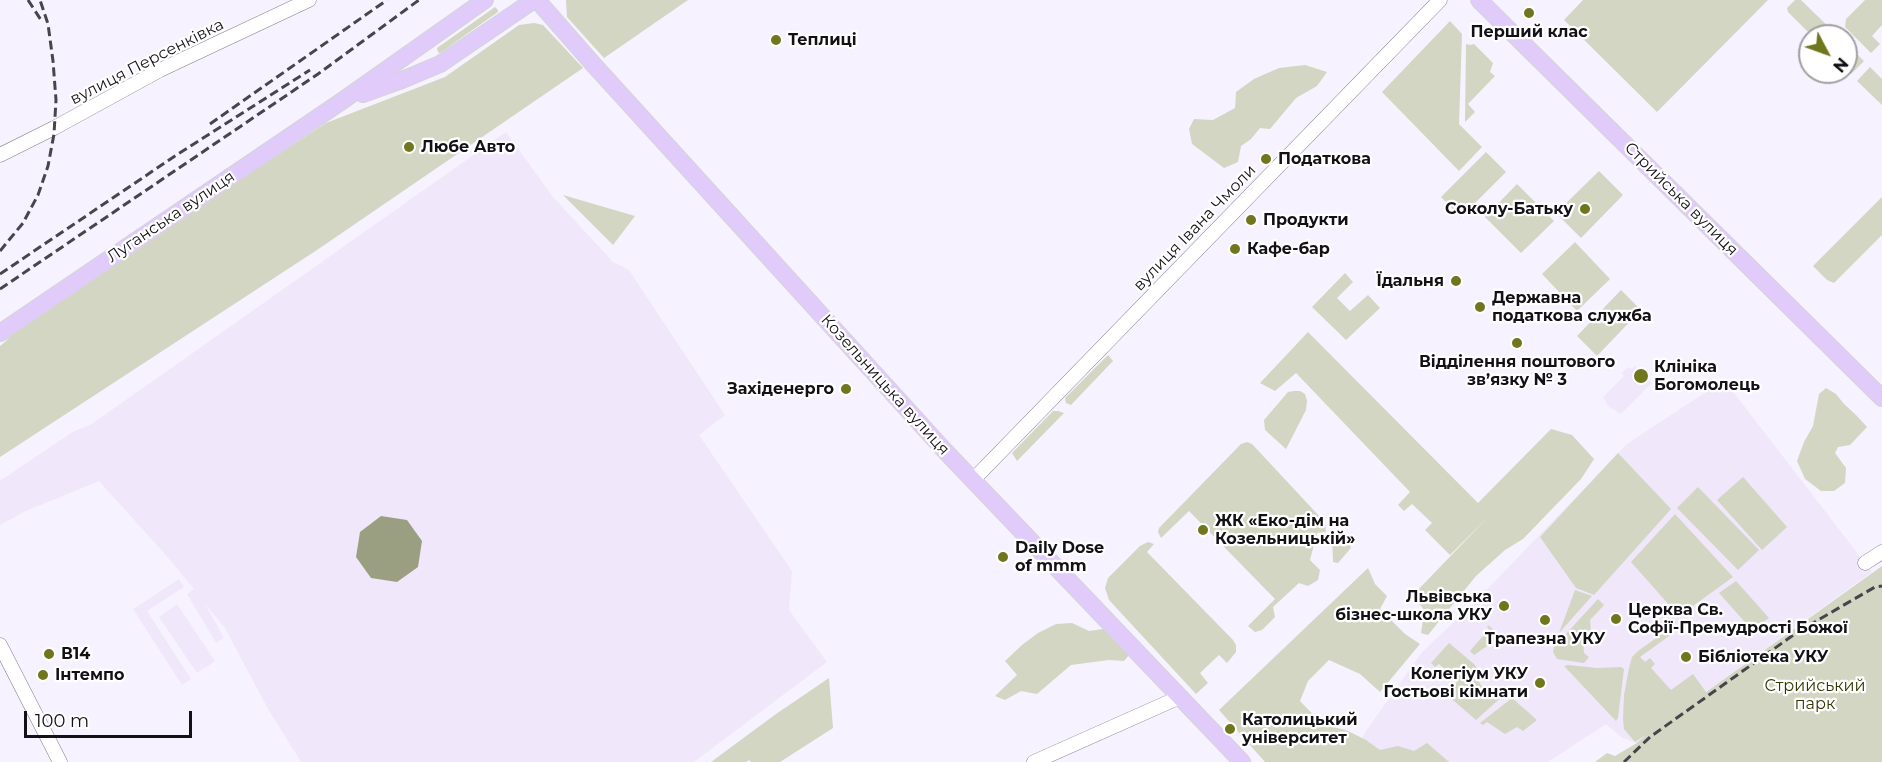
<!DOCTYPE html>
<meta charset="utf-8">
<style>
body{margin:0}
#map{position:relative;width:1882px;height:762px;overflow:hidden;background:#f7f2ff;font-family:Montserrat,sans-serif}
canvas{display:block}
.north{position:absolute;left:1798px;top:24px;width:60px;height:60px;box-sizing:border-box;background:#fff;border:2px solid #a1a0a1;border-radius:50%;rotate:131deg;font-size:16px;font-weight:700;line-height:24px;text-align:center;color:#131115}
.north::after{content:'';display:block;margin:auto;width:21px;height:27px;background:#70761e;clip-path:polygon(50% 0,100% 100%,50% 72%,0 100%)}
.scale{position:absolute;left:24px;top:711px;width:168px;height:27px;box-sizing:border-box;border:3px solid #131115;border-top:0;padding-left:8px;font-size:18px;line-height:21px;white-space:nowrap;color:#131115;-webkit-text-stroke:4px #fff;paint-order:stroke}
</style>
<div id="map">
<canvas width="1882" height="762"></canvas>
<div class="north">N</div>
<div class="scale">100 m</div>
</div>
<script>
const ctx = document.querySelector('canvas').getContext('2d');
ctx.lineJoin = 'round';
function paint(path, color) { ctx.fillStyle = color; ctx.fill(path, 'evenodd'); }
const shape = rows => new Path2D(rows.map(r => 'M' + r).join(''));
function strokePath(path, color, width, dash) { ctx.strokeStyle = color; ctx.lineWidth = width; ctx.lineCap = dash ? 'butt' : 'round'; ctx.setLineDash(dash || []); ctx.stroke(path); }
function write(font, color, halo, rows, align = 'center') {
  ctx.font = font + ' Montserrat,sans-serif'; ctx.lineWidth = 4.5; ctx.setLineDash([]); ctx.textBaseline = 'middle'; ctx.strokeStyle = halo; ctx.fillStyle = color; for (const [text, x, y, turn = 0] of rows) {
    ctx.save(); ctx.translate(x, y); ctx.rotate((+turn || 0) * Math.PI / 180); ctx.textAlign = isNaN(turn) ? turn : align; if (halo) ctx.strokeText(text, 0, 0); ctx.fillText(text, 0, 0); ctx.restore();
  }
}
const built = shape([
 [506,132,553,197,613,262,629,270,725,415,699,435,792,571,789,610,827,662,694,762,301,762,268,709,225,628,205,604,224,638,216,643,187,594,194,589,163,552,99,481,26,511,0,525,0,481,74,431,90,425,170,369],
 [1635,366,1652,383,1621,414,1609,407,1603,397,1624,376,1622,373,1628,367,1631,369],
 [1724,380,1872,572,1647,734,1637,743,1621,737,1606,724,1548,762,1350,762,1366,731,1422,652,1472,605,1627,444],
 [179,579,184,587,147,611,191,679,182,685,133,609],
 [177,604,215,661,197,673,159,617]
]);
const green = shape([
 [566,0,688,0,604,58,567,17],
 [1583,0,1768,0,1657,112,1564,20],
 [1795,0,1801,0,1838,36,1812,36,1788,12,1787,8],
 [1865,0,1882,0,1882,25,1872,36,1880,44,1871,53,1845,27,1846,19],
 [495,7,498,10,498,12,440,53,438,52,437,48],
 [1450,21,1462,34,1459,124,1482,147,1459,171,1382,92],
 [534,23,543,25,583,68,317,250,0,457,0,346,6,341,16,330,326,123,445,77,519,25],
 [1466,44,1470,45,1474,44,1493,63,1490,72,1495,76,1468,104,1475,112,1465,122],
 [1846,44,1864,61,1851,74,1846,69],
 [1305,65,1327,72,1317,86,1296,98,1270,129,1260,128,1251,139,1241,146,1238,162,1224,168,1192,144,1189,129,1194,119,1213,120,1235,108,1236,92,1254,79,1279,68],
 [1870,67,1882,79,1882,105,1857,81],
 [1486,152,1506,172,1461,217,1441,197],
 [1599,171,1623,195,1581,238,1556,213],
 [1517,184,1554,221,1521,253,1485,217],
 [563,195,635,216,613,245],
 [1882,197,1882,235,1834,283,1827,280,1813,266],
 [1575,242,1610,279,1577,311,1542,274],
 [1345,273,1353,282,1337,298,1350,311,1368,295,1380,308,1346,340,1312,307],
 [1621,290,1641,310,1597,356,1577,336],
 [1308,332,1478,503,1551,429,1572,435,1594,459,1581,479,1523,539,1505,550,1476,576,1428,635,1421,633,1424,614,1422,607,1416,601,1415,593,1490,515,1450,555,1425,530,1432,523,1412,504,1404,511,1398,505,1410,492,1296,373,1275,391,1260,383],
 [1108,355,1113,361,1071,405,1066,403,1065,398],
 [1826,388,1836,394,1844,404,1856,415,1867,427,1850,445,1838,447,1835,453,1846,468,1845,483,1834,491,1821,491,1805,479,1797,461,1804,442,1813,426,1819,394],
 [1294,391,1300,391,1305,394,1307,401,1306,410,1286,449,1265,430,1264,420,1288,392],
 [1053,411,1058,411,1064,413,1017,461,1012,453],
 [1247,442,1252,444,1321,518,1325,524,1326,532,1317,533,1310,560,1320,570,1318,580,1308,586,1299,583,1273,607,1275,617,1262,630,1255,632,1248,626,1275,599,1189,511,1161,538,1158,532,1159,528,1241,444],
 [1618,453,1671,509,1594,595,1576,588,1540,537],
 [1743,477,1787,527,1762,550,1717,500],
 [1698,487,1759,550,1738,570,1677,508],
 [1675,514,1733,577,1679,616,1631,562],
 [1337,531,1350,545,1351,548,1338,563,1333,562,1332,535],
 [1148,542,1154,544,1147,552,1233,640,1236,645,1236,652,1227,663,1219,655,1200,673,1208,683,1196,694,1109,600,1105,588,1108,578,1140,546],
 [1882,566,1882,762,1595,762,1607,753,1615,756,1637,743,1646,735,1635,742,1624,729,1623,719,1624,695,1629,668,1632,657,1638,651,1666,631,1669,636,1640,657,1645,662,1650,658,1655,664,1651,668,1671,690,1693,674,1706,692],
 [1368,568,1375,584,1387,596,1380,609,1405,634,1420,644,1380,692,1360,674,1329,660,1308,681,1300,701,1323,725,1346,730,1366,740,1380,750,1398,746,1414,751,1427,743,1449,762,1265,762,1219,710],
 [1736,581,1769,618,1752,630,1719,593],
 [1575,590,1592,596,1559,633],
 [1598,599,1604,605,1590,620,1591,631,1583,640,1584,653,1589,657,1584,663,1557,659,1553,652,1554,647],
 [1072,623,1089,631,1103,629,1121,637,1130,654,1124,661,1109,660,1071,665,1037,694,1021,691,1005,700,995,696,1017,675,1005,661,1022,645,1038,633,1056,624],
 [1488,625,1499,634,1499,638,1474,655,1470,651,1489,629,1487,627],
 [1449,643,1474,664,1481,673,1476,677,1486,693,1497,687,1505,694,1476,720,1446,694,1458,681,1439,664,1435,667,1431,663],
 [1568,665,1597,668,1621,667,1624,669,1618,718,1616,721,1564,666],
 [829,678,833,728,780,762,751,762,749,760,746,762,711,762,776,714],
 [1512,698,1537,720,1523,731,1517,727,1505,734,1487,722,1483,725,1480,723]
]);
const water = shape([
 [381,516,407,520,422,541,418,567,397,582,371,578,356,557,360,532]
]);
const minor = shape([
 [0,155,54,128,160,70,309,0],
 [973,480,1440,0],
 [1865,563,1882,552],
 [0,645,60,762],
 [1034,762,1180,697]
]);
const major = shape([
 [537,0,593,64,946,452,1242,762],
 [1479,0,1882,398],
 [363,94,402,80,440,64,534,0],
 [0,333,342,101,485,0]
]);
const rail = shape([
 [28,0,41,20],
 [210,124,387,0],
 [0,251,23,223,38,195,48,166,54,134,56,100,53,61,48,24,40,0],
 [0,274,175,156,310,70],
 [0,289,318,74,419,0],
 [1624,762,1650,737,1799,631,1875,587,1882,586]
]);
const markers = [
 [1529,13,6,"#70761e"],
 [776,40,6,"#70761e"],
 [409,147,6,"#70761e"],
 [1266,159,6,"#70761e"],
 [1585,209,6,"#70761e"],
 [1251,220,6,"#70761e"],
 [1235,249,6,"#70761e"],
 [1456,281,6,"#70761e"],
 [1480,307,6,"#70761e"],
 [1517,343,6,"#70761e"],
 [1641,376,8,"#70761e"],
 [846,389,6,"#70761e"],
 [1203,530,6,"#70761e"],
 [1003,557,6,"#70761e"],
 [1504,606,6,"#70761e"],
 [1616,619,6,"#70761e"],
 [1545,620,6,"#70761e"],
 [49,654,6,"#70761e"],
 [1686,657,6,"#70761e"],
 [43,675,6,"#70761e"],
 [1540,683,6,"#70761e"],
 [1230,729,6,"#70761e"]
];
const poiNames = [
 ["Перший клас",1529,32,"center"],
 ["Теплиці",788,40],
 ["Любе Авто",421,147],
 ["Податкова",1278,159],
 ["Соколу-Батьку",1573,209,"right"],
 ["Продукти",1263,220],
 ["Кафе-бар",1247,249],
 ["Їдальня",1444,281,"right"],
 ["Державна",1492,298],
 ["податкова служба",1492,316],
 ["Відділення поштового",1517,362,"center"],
 ["зв’язку № 3",1517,380,"center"],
 ["Клініка",1654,367],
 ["Богомолець",1654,385],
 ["Західенерго",834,389,"right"],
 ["ЖК «Еко-дім на",1215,521],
 ["Козельницькій»",1215,539],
 ["Daily Dose",1015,548],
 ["of mmm",1015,566],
 ["Львівська",1492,597,"right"],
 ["бізнес-школа УКУ",1492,615,"right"],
 ["Церква Св.",1628,610],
 ["Софії-Премудрості Божої",1628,628],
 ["Трапезна УКУ",1545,639,"center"],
 ["В14",61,654],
 ["Бібліотека УКУ",1698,657],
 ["Колегіум УКУ",1528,674,"right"],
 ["Гостьові кімнати",1528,692,"right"],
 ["Інтемпо",55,675],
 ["Католицький",1242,720],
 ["університет",1242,738]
];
const streetNames = [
 ["вулиця Персенківка",147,62,-27],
 ["Стрийська вулиця",1681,199,45],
 ["Луганська вулиця",171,217,-34],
 ["вулиця Івана Чмоли",1195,228,-46],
 ["Козельницька вулиця",885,385,48]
];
const parkNames = [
 ["Стрийський",1815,686],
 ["парк",1815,704]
];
paint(built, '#f0e7fb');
paint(green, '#d3d6c2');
paint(water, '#9b9f82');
strokePath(minor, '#827e89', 15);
strokePath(major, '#d5d4d5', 18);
strokePath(minor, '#fff', 14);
strokePath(major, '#e1cbfb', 16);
strokePath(rail, '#47454b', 3, [9, 4.5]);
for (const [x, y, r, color] of markers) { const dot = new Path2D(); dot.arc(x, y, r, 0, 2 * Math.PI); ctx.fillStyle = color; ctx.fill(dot); strokePath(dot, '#fff', 2); }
write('bold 16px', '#131115', '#fff', poiNames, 'left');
write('16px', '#131115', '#fff', streetNames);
write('16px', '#333601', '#fff', parkNames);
</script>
